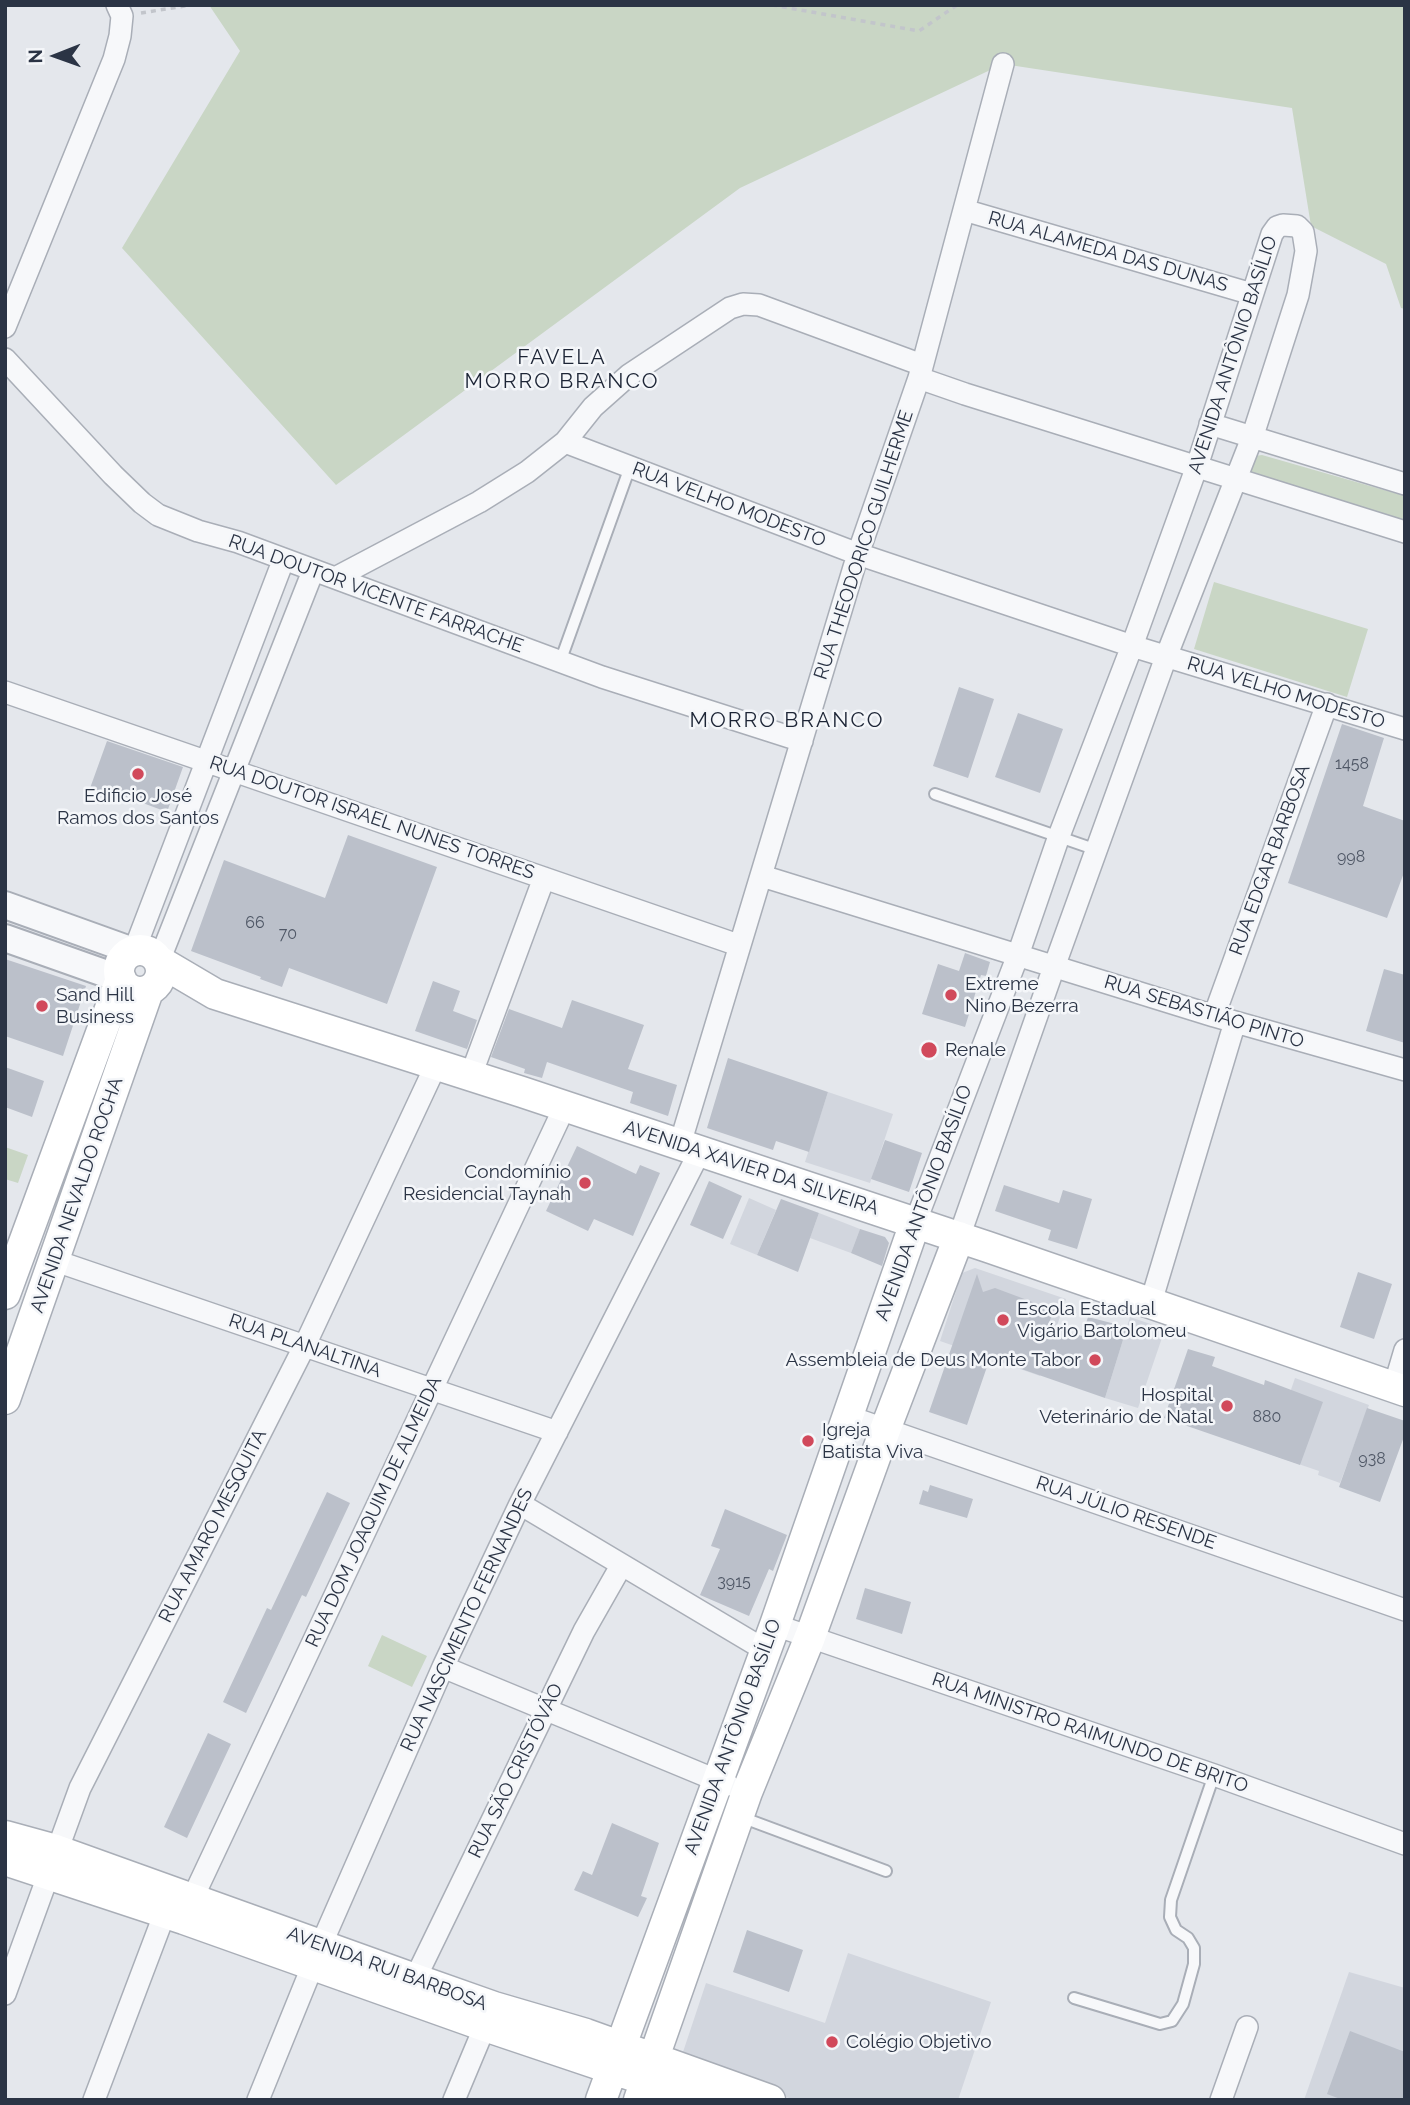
<!DOCTYPE html>
<meta charset="utf-8">
<style>
body{margin:0}
#map{position:relative;width:1410px;height:2105px;overflow:hidden;background:#e4e7ec;font-family:Raleway,sans-serif}
canvas{display:block}
.frame{position:absolute;inset:0;border:7px solid #2b3445;pointer-events:none}
.north{position:absolute;left:21px;top:21px;width:70px;height:70px;-webkit-text-stroke:5px #f4f6f9;paint-order:stroke;rotate:269deg;font-size:19px;font-weight:700;line-height:28px;text-align:center;color:#2b3445}
.north::after{content:'';display:block;margin:auto;width:24px;height:32px;background:#2b3445;clip-path:polygon(50% 0,100% 100%,50% 72%,0 100%)}
</style>
<div id="map">
<canvas width="1410" height="2105"></canvas>
<div class="frame"></div>
<div class="north">N</div>
</div>
<script>
const ctx = document.querySelector('canvas').getContext('2d');
ctx.lineJoin = 'round';
function paint(path, color) { ctx.fillStyle = color; ctx.fill(path, 'evenodd'); }
const shape = rows => new Path2D(rows.map(r => 'M' + r).join(''));
function strokePath(path, color, width, dash) { ctx.strokeStyle = color; ctx.lineWidth = width; ctx.lineCap = dash ? 'butt' : 'round'; ctx.setLineDash(dash || []); ctx.stroke(path); }
function write(font, color, halo, rows, align = 'center') {
  ctx.font = font + ' Raleway,sans-serif'; ctx.lineWidth = 5; ctx.setLineDash([]); ctx.textBaseline = 'middle'; ctx.strokeStyle = halo; ctx.fillStyle = color; for (const [text, x, y, turn = 0] of rows) {
    ctx.save(); ctx.translate(x, y); ctx.rotate((+turn || 0) * Math.PI / 180); ctx.textAlign = isNaN(turn) ? turn : align; if (halo) ctx.strokeText(text, 0, 0); ctx.fillText(text, 0, 0); ctx.restore();
  }
}
const built = shape([
 [828,1092,893,1114,870,1183,805,1162],
 [749,1198,776,1210,757,1255,730,1244],
 [819,1213,860,1229,851,1253,810,1238],
 [975,1268,1066,1299,1040,1376,940,1341,962,1273],
 [1130,1317,1165,1329,1138,1408,1105,1398],
 [1295,1378,1369,1405,1340,1483,1318,1475,1319,1471,1269,1454],
 [848,1953,991,2002,958,2100,795,2100,680,2061,706,1983,825,2023],
 [1349,1972,1405,1988,1405,2100,1304,2100]
]);
const green = shape([
 [209,5,1405,5,1405,309,1401,308,1386,264,1311,226,1292,108,1003,64,740,188,336,485,122,248,240,51],
 [1262,455,1405,496,1405,523,1249,474,1247,464,1254,456],
 [1214,582,1368,629,1347,697,1194,649],
 [5,1147,28,1155,18,1183,5,1179],
 [382,1635,427,1656,412,1687,368,1666]
]);
const building = shape([
 [959,687,994,699,968,778,933,766],
 [1018,713,1063,729,1040,793,995,777],
 [1342,724,1384,738,1363,806,1405,821,1405,870,1387,918,1288,883],
 [107,741,183,767,167,812,124,796,122,802,89,791],
 [348,835,437,867,387,1004,289,968,282,987,260,979,261,977,191,951,224,860,325,898],
 [965,953,990,962,986,976,981,975,965,1027,922,1014,938,964,959,971],
 [5,959,86,986,63,1056,5,1036],
 [1384,969,1405,975,1405,1043,1366,1031],
 [433,981,460,991,453,1011,477,1020,467,1049,415,1031],
 [572,1000,644,1025,628,1069,677,1085,668,1116,630,1103,633,1092,547,1062,542,1078,524,1073,525,1069,491,1057,509,1009,562,1028],
 [728,1058,828,1092,809,1152,776,1141,773,1150,707,1128],
 [5,1067,44,1081,32,1117,5,1107],
 [885,1140,922,1153,909,1192,871,1179],
 [577,1146,636,1174,640,1165,660,1173,633,1236,594,1219,588,1231,546,1211],
 [709,1181,742,1196,723,1239,690,1225],
 [1004,1185,1059,1203,1063,1190,1092,1199,1077,1249,1048,1240,1051,1230,995,1211],
 [781,1199,819,1213,798,1272,757,1255],
 [860,1229,885,1237,889,1243,882,1266,851,1253],
 [1358,1272,1392,1284,1374,1339,1340,1327],
 [977,1274,983,1292,995,1288,1054,1310,1048,1325,1082,1336,1088,1317,1127,1327,1105,1398,990,1358,967,1425,929,1412],
 [1188,1349,1215,1357,1212,1366,1264,1385,1265,1380,1323,1402,1300,1465,1164,1418],
 [1367,1408,1405,1421,1405,1434,1380,1502,1339,1487],
 [930,1485,973,1499,967,1518,919,1504,923,1490,928,1492],
 [327,1492,350,1503,306,1597,302,1595,246,1713,223,1702,267,1608,271,1610],
 [725,1509,787,1535,773,1571,769,1569,749,1616,700,1595,720,1549,711,1546],
 [865,1588,911,1602,902,1634,856,1619],
 [208,1733,231,1744,187,1838,164,1827],
 [612,1823,659,1843,641,1896,647,1898,638,1917,574,1890,583,1871,592,1875],
 [747,1930,803,1950,789,1992,733,1972],
 [1350,2031,1405,2052,1405,2100,1343,2100,1327,2094]
]);
const path = shape([
 [772,5,919,31,957,5],
 [141,13,191,5]
]);
const service = shape([
 [560,662,630,467],
 [935,794,1097,850],
 [741,1817,886,1871],
 [1074,1998,1160,2024,1172,2021,1183,2004,1194,1964,1194,1948,1188,1938,1176,1930,1170,1917,1171,1900,1214,1775]
]);
const minor = shape([
 [964,210,1252,294],
 [5,327,114,59,120,36,122,16,117,5],
 [5,359,113,475,142,503,158,515,198,531,238,542,602,677,802,741],
 [919,378,965,394,1405,532],
 [1210,424,1405,484],
 [565,442,858,554,1132,646,1405,729],
 [335,578,479,502,527,472,565,442,593,407,629,375,730,308,743,304,759,305,922,365],
 [5,692,738,945],
 [762,876,1214,1016,1405,1070],
 [134,951,283,561],
 [159,961,313,571],
 [1214,1016,1327,704],
 [471,1075,544,878],
 [680,1144,858,554,919,378,1003,64],
 [915,1223,1018,955,1059,836,1132,646,1197,466,1272,234,1277,227,1283,225,1297,226,1303,232,1306,251,1298,295,1252,438,1166,657,1054,967,959,1237],
 [53,1260,557,1432],
 [1151,1302,1235,1022],
 [1394,1387,1405,1350],
 [847,1416,1405,1610],
 [520,1504,765,1650],
 [775,1625,1214,1775,1405,1844],
 [443,1667,728,1785],
 [187,1910,565,1106],
 [415,1979,584,1631,621,1566],
 [5,1994,80,1788,305,1345,436,1065],
 [94,2100,169,1902],
 [258,2100,321,1945,443,1667,520,1504,700,1151],
 [454,2100,485,2026],
 [1221,2100,1247,2027]
]);
const tertiary = shape([
 [5,905,133,951],
 [5,938,121,979]
]);
const secondary = shape([
 '119 971a21 21 0 1 1 42 0a21 21 0 1 1-42 0Z',
 [159,961,215,994,522,1092,988,1247,1405,1391],
 [5,1294,121,979],
 [5,1399,148,991],
 [5,1836,56,1850,415,1979,494,2007,586,2034,770,2100],
 [5,1860,184,1919,485,2026,705,2100],
 [601,2100,775,1625,915,1223],
 [639,2100,747,1792,810,1637,885,1430,959,1237]
]);
const markers = [
 [138,774,7,"#d1495b"],
 [951,995,7,"#d1495b"],
 [42,1006,7,"#d1495b"],
 [929,1050,9,"#d1495b"],
 [585,1183,7,"#d1495b"],
 [1003,1320,7,"#d1495b"],
 [1095,1360,7,"#d1495b"],
 [1227,1406,7,"#d1495b"],
 [808,1441,7,"#d1495b"],
 [832,2042,7,"#d1495b"]
];
const numberNames = [
 ["1458",1352,764],
 ["998",1351,857],
 ["66",255,923],
 ["70",288,934],
 ["880",1267,1417],
 ["938",1372,1459],
 ["3915",734,1582]
];
const streetNames = [
 ["RUA ALAMEDA DAS DUNAS",1108,252,16],
 ["AVENIDA ANTÔNIO BASÍLIO",1233,355,-72],
 ["RUA VELHO MODESTO",729,505,21],
 ["RUA THEODORICO GUILHERME",864,545,-72],
 ["RUA DOUTOR VICENTE FARRACHE",376,594,20],
 ["RUA VELHO MODESTO",1286,693,17],
 ["RUA DOUTOR ISRAEL NUNES TORRES",372,818,19],
 ["RUA EDGAR BARBOSA",1270,860,-70],
 ["RUA SEBASTIÃO PINTO",1204,1012,17],
 ["AVENIDA XAVIER DA SILVEIRA",751,1168,18],
 ["AVENIDA NEVALDO ROCHA",77,1195,-71],
 ["AVENIDA ANTÔNIO BASÍLIO",924,1203,-70],
 ["RUA PLANALTINA",305,1346,19],
 ["RUA DOM JOAQUIM DE ALMEIDA",374,1512,-65],
 ["RUA JÚLIO RESENDE",1126,1513,19],
 ["RUA AMARO MESQUITA",213,1526,-63],
 ["RUA NASCIMENTO FERNANDES",467,1620,-65],
 ["RUA MINISTRO RAIMUNDO DE BRITO",1090,1733,19],
 ["AVENIDA ANTÔNIO BASÍLIO",733,1737,-70],
 ["RUA SÃO CRISTÓVÃO",516,1771,-64],
 ["AVENIDA RUI BARBOSA",387,1969,20]
];
const poiNames = [
 ["Edificio José",138,796,"center"],
 ["Ramos dos Santos",138,818,"center"],
 ["Extreme",965,984],
 ["Nino Bezerra",965,1006],
 ["Sand Hill",56,995],
 ["Business",56,1017],
 ["Renale",945,1050],
 ["Condomínio",571,1172,"right"],
 ["Residencial Taynah",571,1194,"right"],
 ["Escola Estadual",1017,1309],
 ["Vigário Bartolomeu",1017,1331],
 ["Assembleia de Deus Monte Tabor",1081,1360,"right"],
 ["Hospital",1213,1395,"right"],
 ["Veterinário de Natal",1213,1417,"right"],
 ["Igreja",822,1430],
 ["Batista Viva",822,1452],
 ["Colégio Objetivo",846,2042]
];
const neighbourhoodNames = [
 ["FAVELA",562,358],
 ["MORRO BRANCO",562,382],
 ["MORRO BRANCO",787,721]
];
paint(built, '#d2d6de');
paint(green, '#c9d6c5');
paint(building, '#bbc0ca');
strokePath(service, '#a9aeb7', 14);
strokePath(minor, '#a9aeb7', 24);
strokePath(tertiary, '#a9aeb7', 30);
strokePath(secondary, '#a9aeb7', 33);
strokePath(path, '#c2c5cb', 3.5, [5, 5]);
strokePath(service, '#f7f8fa', 10);
strokePath(minor, '#f7f8fa', 21);
strokePath(tertiary, '#f7f8fa', 26);
strokePath(secondary, '#fff', 30);
for (const [x, y, r, color] of markers) { const dot = new Path2D(); dot.arc(x, y, r, 0, 2 * Math.PI); ctx.fillStyle = color; ctx.fill(dot); strokePath(dot, '#f4f6f9', 2.5); }
write('16px', '#4f5766', null, numberNames);
write('19px', '#2b3445', '#f4f6f9', streetNames);
write('19px', '#2b3445', '#f4f6f9', poiNames, 'left');
ctx.letterSpacing = '2px';
write('21px', '#1d2536', '#f4f6f9', neighbourhoodNames);
ctx.letterSpacing = '0px';
</script>
